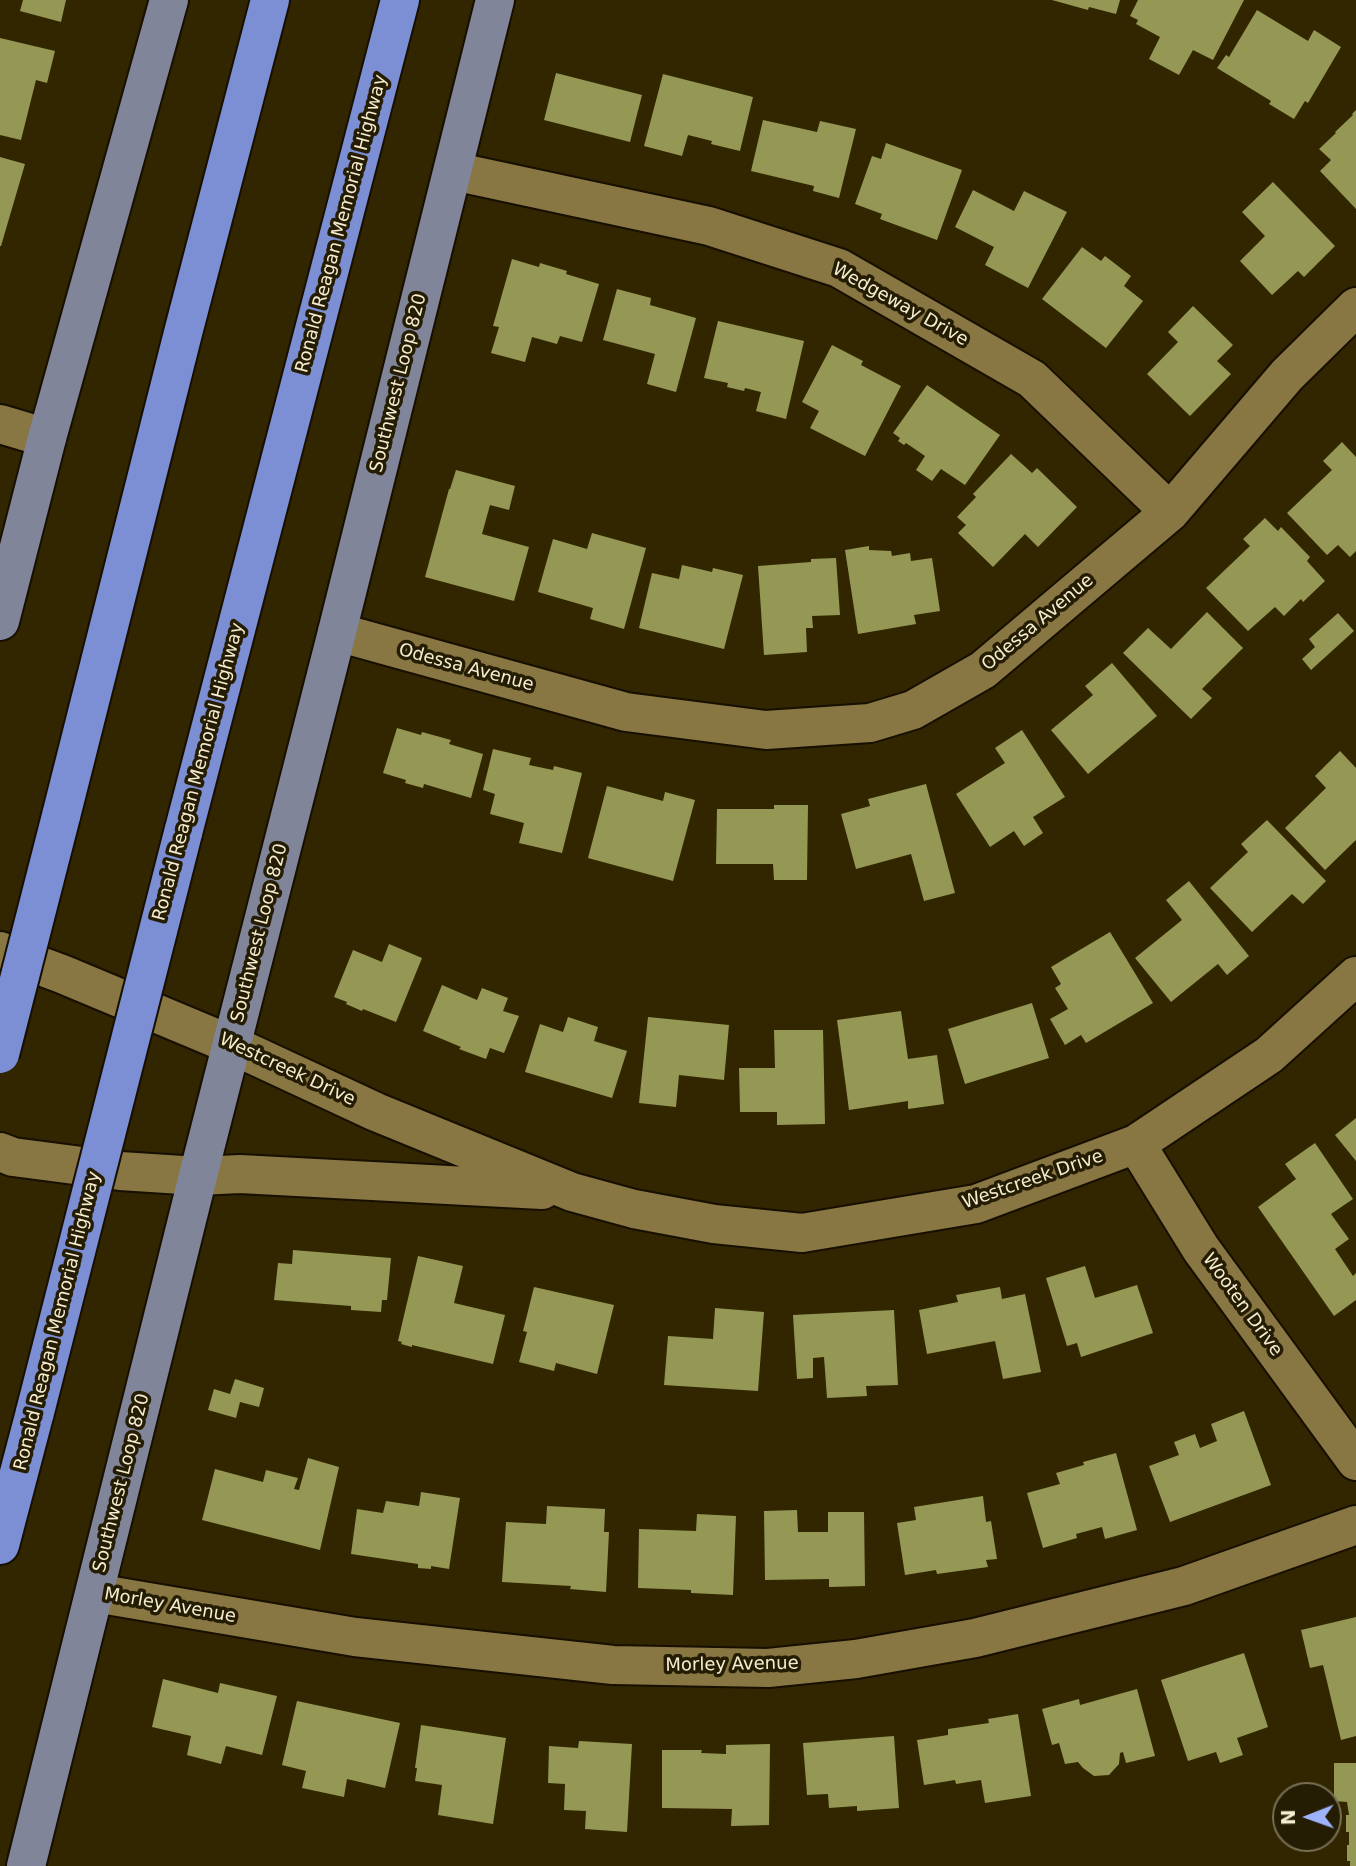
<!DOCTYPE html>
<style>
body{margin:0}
#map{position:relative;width:1356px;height:1866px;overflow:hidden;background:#322600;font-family:"DejaVu Sans",sans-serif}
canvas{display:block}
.north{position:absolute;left:1272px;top:1782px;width:70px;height:70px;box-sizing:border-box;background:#251d03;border:2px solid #787055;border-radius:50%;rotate:269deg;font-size:19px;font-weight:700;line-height:28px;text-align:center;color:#f5ecd1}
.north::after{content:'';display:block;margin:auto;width:24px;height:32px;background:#9eb3fd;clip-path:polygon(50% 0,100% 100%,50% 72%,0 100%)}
</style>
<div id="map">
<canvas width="1356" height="1866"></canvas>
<div class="north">N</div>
</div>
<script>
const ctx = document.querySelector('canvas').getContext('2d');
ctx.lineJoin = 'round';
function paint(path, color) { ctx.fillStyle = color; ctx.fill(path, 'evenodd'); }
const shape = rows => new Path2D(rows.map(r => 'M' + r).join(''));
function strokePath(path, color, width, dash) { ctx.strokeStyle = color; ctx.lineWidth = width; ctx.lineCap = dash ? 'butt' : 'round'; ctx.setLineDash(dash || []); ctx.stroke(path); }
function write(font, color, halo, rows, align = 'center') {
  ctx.font = font + ' "DejaVu Sans",sans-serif'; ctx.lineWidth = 7; ctx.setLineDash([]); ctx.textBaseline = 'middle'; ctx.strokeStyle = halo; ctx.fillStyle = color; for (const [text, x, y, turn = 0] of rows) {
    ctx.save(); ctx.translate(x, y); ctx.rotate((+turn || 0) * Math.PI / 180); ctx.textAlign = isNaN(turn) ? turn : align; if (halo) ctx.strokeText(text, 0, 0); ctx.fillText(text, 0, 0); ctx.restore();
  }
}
const building = shape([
 [23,0,66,0,61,22,20,11],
 [1052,0,1120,0,1116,14,1089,7,1088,10],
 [1138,0,1244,0,1213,60,1193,50,1179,75,1149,59,1160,37,1136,24,1138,20,1130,16],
 [1257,10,1308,41,1314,30,1341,47,1308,103,1305,101,1294,119,1269,104,1271,101,1217,68,1226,55,1229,57],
 [0,38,55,51,47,83,36,80,21,140,0,135],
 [556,73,642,95,630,142,544,120],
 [663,74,753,97,740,151,711,144,712,141,688,135,682,156,644,146],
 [1356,110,1356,209,1320,171,1331,160,1319,149,1336,133,1335,132,1353,115,1352,114],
 [763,120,817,132,820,121,856,129,839,198,813,191,814,186,751,171],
 [886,143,962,170,937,240,880,219,882,214,855,204,872,156,881,159],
 [0,157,25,164,1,246,0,246],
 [1273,182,1335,246,1304,277,1298,271,1272,295,1240,261,1265,236,1242,212],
 [973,190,1014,211,1024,191,1067,212,1028,288,985,265,994,247,955,227],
 [1082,247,1101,261,1105,256,1131,276,1124,286,1143,301,1106,348,1042,299],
 [512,259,539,267,540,263,567,271,566,274,599,284,582,342,560,336,557,344,532,337,525,362,491,353,499,327,493,326],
 [617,289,651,298,650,305,696,318,676,392,647,384,655,354,603,340],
 [1193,306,1233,345,1217,361,1231,374,1190,416,1147,374,1178,342,1168,332],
 [718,321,804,341,786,419,756,411,761,392,745,388,744,391,727,387,728,383,704,378],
 [832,345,863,361,861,365,901,386,865,456,810,428,819,411,802,402],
 [927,385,1000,435,965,485,941,469,932,481,916,470,925,456,906,443,904,445,898,441,900,438,893,433],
 [1342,442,1356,457,1356,551,1350,557,1338,545,1327,555,1287,513,1332,470,1323,461],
 [1011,454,1032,473,1037,468,1077,507,1038,547,1025,534,993,567,958,533,966,525,957,517,976,497,973,494],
 [456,470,515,486,509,510,490,505,482,534,529,547,514,601,425,577,449,489,450,489],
 [1265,518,1278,531,1281,527,1310,557,1307,561,1325,581,1303,602,1301,599,1284,616,1275,607,1248,631,1206,588,1250,546,1243,539],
 [592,533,646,548,624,629,590,619,593,608,538,592,553,539,587,549],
 [869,546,869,550,891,551,892,556,910,553,911,561,932,558,940,611,914,615,916,624,858,634,845,550],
 [836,558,840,615,812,616,813,628,806,628,807,652,764,655,758,566,811,562,811,559],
 [682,565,712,572,713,568,743,575,724,649,639,628,652,573,679,579],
 [1207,612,1243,648,1202,689,1212,698,1191,719,1123,653,1148,628,1171,649],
 [1338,613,1354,631,1311,670,1302,659,1315,647,1309,639],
 [1112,663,1157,716,1088,774,1051,730,1093,695,1085,686],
 [397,728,421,735,422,732,451,740,449,744,483,754,471,798,424,784,423,788,405,783,406,780,383,773],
 [1022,730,1065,797,1033,817,1043,833,1024,846,1014,831,990,847,956,794,1005,763,995,748],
 [493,749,531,758,529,765,553,770,554,766,582,773,562,853,519,843,524,823,490,814,495,794,483,790],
 [1340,751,1356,768,1356,840,1325,870,1285,828,1326,788,1315,776],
 [926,784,955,893,924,901,911,854,856,869,841,814,870,806,868,799],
 [607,786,663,801,665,792,695,800,673,881,588,858],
 [774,805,808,805,807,880,774,880,773,864,716,864,717,809,774,809],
 [1267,820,1326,881,1303,904,1292,894,1252,932,1210,888,1248,852,1241,844],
 [1189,881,1249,956,1227,975,1218,964,1171,1002,1135,958,1182,920,1166,900],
 [1110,932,1153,1003,1086,1043,1081,1035,1065,1045,1050,1019,1068,1009,1055,988,1061,984,1051,967],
 [389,944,422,958,396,1022,363,1009,362,1011,346,1004,347,1002,334,997,353,950,382,962],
 [442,985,477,1000,482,988,508,998,503,1011,519,1016,504,1053,490,1048,486,1059,459,1049,461,1047,423,1031],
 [1032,1003,1049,1058,965,1084,948,1029],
 [901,1011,908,1059,937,1055,944,1104,908,1109,908,1101,849,1110,837,1020],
 [568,1017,598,1027,594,1041,627,1051,612,1098,525,1072,540,1024,563,1032],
 [648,1017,729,1025,724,1080,679,1075,676,1107,639,1103],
 [774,1030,823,1030,825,1124,777,1125,777,1112,740,1112,739,1068,775,1068],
 [1356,1118,1356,1161,1335,1135],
 [1315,1143,1353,1199,1331,1214,1349,1239,1335,1249,1353,1276,1356,1273,1356,1300,1334,1316,1258,1207,1296,1179,1285,1164],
 [293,1250,391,1258,387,1300,382,1300,381,1312,351,1310,351,1306,274,1300,278,1263,292,1264],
 [418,1256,463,1266,454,1303,505,1315,493,1364,412,1345,412,1347,401,1344,402,1342,398,1341],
 [1085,1266,1095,1298,1137,1285,1153,1333,1081,1357,1077,1343,1067,1346,1046,1278],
 [534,1287,614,1305,597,1374,556,1363,554,1371,519,1362,527,1332,523,1331],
 [1000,1287,1002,1299,1025,1294,1041,1372,1003,1379,995,1341,927,1354,919,1310,958,1302,956,1295],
 [715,1308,764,1312,758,1391,664,1385,668,1336,713,1339],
 [894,1310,898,1385,866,1386,867,1396,827,1398,824,1357,813,1358,813,1378,797,1379,793,1315],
 [235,1379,264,1388,259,1407,240,1402,236,1418,208,1410,214,1389,230,1394],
 [1244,1411,1271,1485,1170,1522,1149,1466,1179,1455,1174,1442,1195,1434,1200,1448,1217,1441,1211,1424],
 [1116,1453,1137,1530,1105,1539,1102,1527,1076,1534,1077,1538,1043,1548,1027,1493,1060,1484,1056,1473,1084,1465,1083,1462],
 [308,1458,339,1467,320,1550,202,1520,215,1469,263,1482,266,1470,298,1478,294,1489,299,1490],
 [421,1492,460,1498,449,1569,431,1566,431,1569,418,1568,418,1564,351,1554,357,1509,383,1513,386,1501,419,1506],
 [983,1496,986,1522,991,1521,997,1559,986,1560,988,1567,937,1574,936,1570,905,1575,897,1523,916,1520,914,1507],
 [547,1506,605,1509,604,1532,609,1532,606,1592,570,1589,571,1586,502,1582,506,1522,546,1524],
 [797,1510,798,1532,828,1532,828,1512,864,1512,865,1586,829,1587,829,1579,765,1580,764,1511],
 [697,1514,736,1516,733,1595,691,1593,691,1590,638,1588,639,1529,696,1531],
 [1356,1617,1356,1736,1341,1740,1323,1665,1310,1668,1301,1630],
 [1244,1653,1268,1727,1237,1738,1243,1755,1220,1763,1216,1752,1188,1761,1161,1680],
 [163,1679,218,1693,220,1683,277,1696,262,1755,226,1746,221,1764,187,1755,191,1736,152,1727],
 [1137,1689,1155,1756,1126,1763,1123,1752,1120,1753,1119,1764,1109,1775,1094,1776,1083,1768,1078,1762,1065,1764,1059,1743,1052,1745,1042,1709,1079,1699,1080,1705],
 [297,1701,400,1723,385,1788,347,1779,344,1797,302,1788,306,1771,282,1765],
 [1018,1714,1031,1796,985,1803,981,1780,956,1784,955,1780,924,1785,917,1740,948,1735,948,1729,989,1723,988,1719],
 [421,1725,506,1738,493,1824,438,1815,442,1785,415,1781,417,1768,415,1768],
 [894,1736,899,1808,857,1811,857,1806,829,1808,828,1794,807,1795,803,1743],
 [579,1741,632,1744,627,1832,585,1829,586,1811,564,1810,565,1784,548,1783,549,1746,578,1748],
 [770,1744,769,1825,731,1826,732,1809,662,1808,662,1750,702,1750,701,1753,726,1754,726,1745],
 [1334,1763,1356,1763,1356,1866,1350,1866,1350,1861,1347,1861,1347,1845,1349,1845,1349,1832,1346,1832,1346,1815,1349,1815,1347,1802,1334,1801]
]);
const minor = shape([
 [453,171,709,226,839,268,1032,379,1170,512],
 [0,424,47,438],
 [337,632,626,712,766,730,870,723,913,710,983,670,1170,512,1287,375,1356,307],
 [0,951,62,974,232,1045,376,1112,572,1192,634,1209,714,1224,802,1233,976,1204,1136,1144,1269,1055,1356,976],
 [1136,1144,1201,1249,1356,1461],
 [0,1152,13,1157,120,1171,198,1176,240,1174,542,1190],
 [95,1593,355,1637,613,1665,768,1668,856,1659,975,1638,1184,1586,1356,1525]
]);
const major = shape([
 [0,621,47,438,169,0],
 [26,1866,198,1176,337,632,495,0]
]);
const highway = shape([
 [61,816,183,333,270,0],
 [183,833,400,0],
 [0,1545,35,1412]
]);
const highwayBridge = shape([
 [0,1054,61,816],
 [35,1412,183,833]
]);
const streetNames = [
 ["Ronald Reagan Memorial Highway",342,224,-75],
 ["Wedgeway Drive",900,305,29],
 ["Southwest Loop 820",399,383,-76],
 ["Odessa Avenue",1038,623,-40],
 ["Odessa Avenue",466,668,15],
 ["Ronald Reagan Memorial Highway",199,772,-75],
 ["Southwest Loop 820",260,933,-76],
 ["Westcreek Drive",287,1070,25],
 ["Westcreek Drive",1033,1180,-19],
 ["Wooten Drive",1242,1305,54],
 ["Ronald Reagan Memorial Highway",58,1321,-76],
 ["Southwest Loop 820",122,1483,-76],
 ["Morley Avenue",170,1606,10],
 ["Morley Avenue",732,1665,-1]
];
paint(building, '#949854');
strokePath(minor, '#170f00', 42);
strokePath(major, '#170f00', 42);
strokePath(highway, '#170f00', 42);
strokePath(minor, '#887643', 38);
strokePath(major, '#81859a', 38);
strokePath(highway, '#7c8fd4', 38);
strokePath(highwayBridge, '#170f00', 42, []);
strokePath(highwayBridge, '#7c8fd4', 38);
write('18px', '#f5ecd1', '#251d03', streetNames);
</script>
